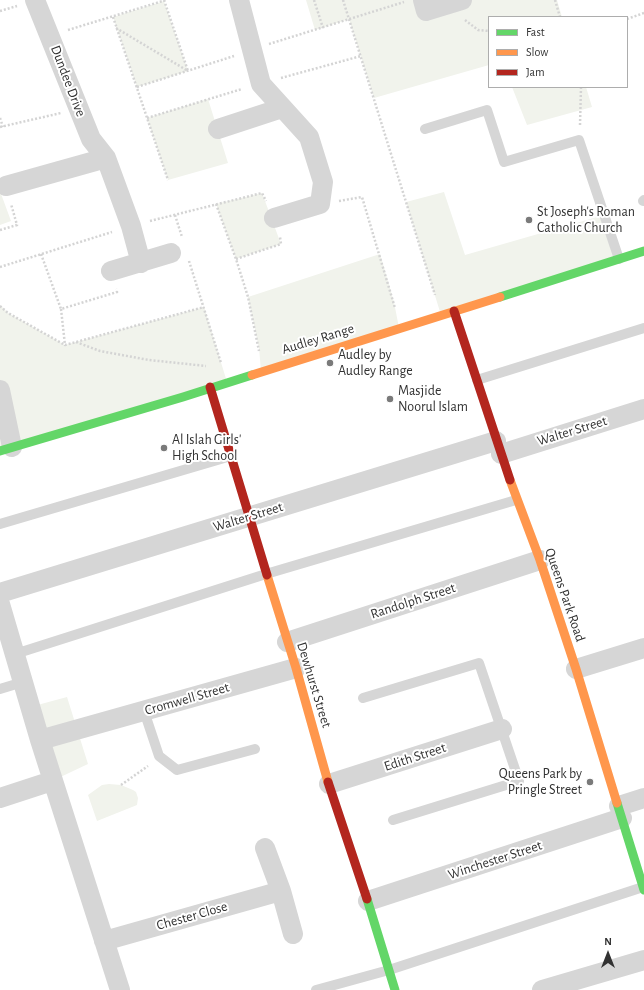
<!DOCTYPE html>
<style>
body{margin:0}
#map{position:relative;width:644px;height:990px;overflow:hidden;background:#fff;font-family:"Alegreya Sans",sans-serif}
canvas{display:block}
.legend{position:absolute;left:488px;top:16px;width:140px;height:72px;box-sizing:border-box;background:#fff;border:1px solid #adadad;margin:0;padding:5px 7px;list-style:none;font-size:12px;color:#323232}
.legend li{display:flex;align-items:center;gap:8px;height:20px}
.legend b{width:20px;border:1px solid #adadad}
.north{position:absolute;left:588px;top:934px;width:40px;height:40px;-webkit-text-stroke:3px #fff;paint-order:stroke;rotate:0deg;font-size:11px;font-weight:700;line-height:16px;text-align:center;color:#323232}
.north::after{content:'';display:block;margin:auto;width:14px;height:18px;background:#323232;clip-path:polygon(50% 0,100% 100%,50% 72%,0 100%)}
</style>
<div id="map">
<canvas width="644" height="990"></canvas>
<ul class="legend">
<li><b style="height:5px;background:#63d668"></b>Fast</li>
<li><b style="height:5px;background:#ff974d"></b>Slow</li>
<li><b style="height:5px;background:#b3261e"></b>Jam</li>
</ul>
<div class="north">N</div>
</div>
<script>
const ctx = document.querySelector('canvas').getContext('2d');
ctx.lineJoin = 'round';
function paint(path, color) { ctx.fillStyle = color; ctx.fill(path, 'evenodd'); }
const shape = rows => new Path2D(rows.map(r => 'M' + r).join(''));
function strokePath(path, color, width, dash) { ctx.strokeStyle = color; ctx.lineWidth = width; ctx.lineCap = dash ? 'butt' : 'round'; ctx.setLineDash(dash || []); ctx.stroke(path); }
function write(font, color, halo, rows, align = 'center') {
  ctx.font = font + ' "Alegreya Sans",sans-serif'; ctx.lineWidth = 4; ctx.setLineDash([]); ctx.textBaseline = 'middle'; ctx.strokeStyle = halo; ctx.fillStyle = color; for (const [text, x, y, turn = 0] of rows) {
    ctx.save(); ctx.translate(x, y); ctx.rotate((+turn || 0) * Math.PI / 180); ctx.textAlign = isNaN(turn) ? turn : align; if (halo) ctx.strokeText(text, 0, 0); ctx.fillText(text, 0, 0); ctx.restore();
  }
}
const green = shape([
 [306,0,557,0,562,17,489,17,489,65,374,98,349,19,315,30],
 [164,1,188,71,137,87,113,17],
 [512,87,586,87,592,107,527,125],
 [208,99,228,163,168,180,147,118],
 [0,191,11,221,0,225],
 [444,192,465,255,604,215,619,259,441,315,406,202],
 [262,193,281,244,236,259,216,204],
 [380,254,394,302,399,328,261,371,259,348,248,297],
 [0,305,8,313,65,345,204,307,227,382,0,451],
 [67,697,88,764,52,781,30,707],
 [109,784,121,785,133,790,136,792,138,798,137,805,97,821,88,795,102,785]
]);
const path = shape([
 [164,0,188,71],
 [314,0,323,28],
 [343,0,435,295],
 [555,0,560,17],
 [0,11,17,6],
 [113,17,168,180],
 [627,19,644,13],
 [465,20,478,30,489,31],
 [116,28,188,71],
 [68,30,166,0],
 [269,44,404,2],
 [281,78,361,56],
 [137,87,234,56],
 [0,118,3,127],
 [147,118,242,89],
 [580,125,581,87],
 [0,127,61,113],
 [339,201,362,197,395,308],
 [216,204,236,259,248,297,259,351],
 [175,215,182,237],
 [150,221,262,193,266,201],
 [0,230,17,225,11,204],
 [41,254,61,309,117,292,116,289],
 [236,259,281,244,280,237],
 [189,261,221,363],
 [0,267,112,232],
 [0,306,8,313,65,345],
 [61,309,65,345,204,307],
 [76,342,100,351,149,360,206,366],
 [121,785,148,766]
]);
const lane = shape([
 [425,129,487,110,504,162,579,140,619,259],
 [643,201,644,200],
 [477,380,644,328],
 [0,524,231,456],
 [15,654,266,574,516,500],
 [0,689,23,682],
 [363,698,479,663,519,781,393,820],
 [144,711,159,756,177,770,255,749],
 [316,990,389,970,643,887]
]);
const street = shape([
 [35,0,91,139,106,158,131,226,141,263],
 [239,0,261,84,309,137,323,182,320,204,274,218],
 [423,0,426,11,462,0],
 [218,129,282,108],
 [6,186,106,158],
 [111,271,171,253],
 [0,390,12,447],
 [501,454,644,409],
 [0,593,496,441],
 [0,604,40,740,120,990],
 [287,642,540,560],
 [576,669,644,648],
 [40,740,296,668],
 [329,784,502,729],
 [0,798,52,781],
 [619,806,644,798],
 [265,848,281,891,293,934],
 [368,901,622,818],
 [104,941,281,891],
 [542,990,644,960]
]);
const fast = shape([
 [500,297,644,251],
 [0,451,183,397,252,375],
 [617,803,644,890],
 [367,899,395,990]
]);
const slow = shape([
 [252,375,500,297],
 [510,480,540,560,576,669,617,803],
 [267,575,296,668,328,782]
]);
const jam = shape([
 [454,311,510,480],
 [210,387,267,575],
 [328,782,367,899]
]);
const markers = [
 [529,220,4,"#7a7a7a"],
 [330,363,4,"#7a7a7a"],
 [390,399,4,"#7a7a7a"],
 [164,448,4,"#7a7a7a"],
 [590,782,4,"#7a7a7a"]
];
const streetNames = [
 ["Dundee Drive",68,81,69],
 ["Audley Range",318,339,-17],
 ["Walter Street",572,431,-17],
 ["Walter Street",248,517,-17],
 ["Queens Park Road",565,595,71],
 ["Randolph Street",413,601,-18],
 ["Dewhurst Street",314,685,73],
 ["Cromwell Street",187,699,-16],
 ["Edith Street",415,757,-18],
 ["Winchester Street",495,860,-18],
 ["Chester Close",192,916,-16]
];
const poiNames = [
 ["St Joseph's Roman",537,212],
 ["Catholic Church",537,228],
 ["Audley by",338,355],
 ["Audley Range",338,371],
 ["Masjide",398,391],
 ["Noorul Islam",398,407],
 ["Al Islah Girls'",172,440],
 ["High School",172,456],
 ["Queens Park by",582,774,"right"],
 ["Pringle Street",582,790,"right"]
];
paint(green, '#f1f3ec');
strokePath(path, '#d4d4d4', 2.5, [2, 2]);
strokePath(lane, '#d6d6d6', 10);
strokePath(street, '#d6d6d6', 20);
strokePath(fast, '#63d668', 9);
strokePath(slow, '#ff974d', 9);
strokePath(jam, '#b3261e', 9);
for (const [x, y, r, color] of markers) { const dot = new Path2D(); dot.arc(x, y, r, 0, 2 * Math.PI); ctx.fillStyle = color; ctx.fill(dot); strokePath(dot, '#fff', 1.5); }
write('14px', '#323232', '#fff', streetNames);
write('14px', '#323232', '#fff', poiNames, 'left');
</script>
